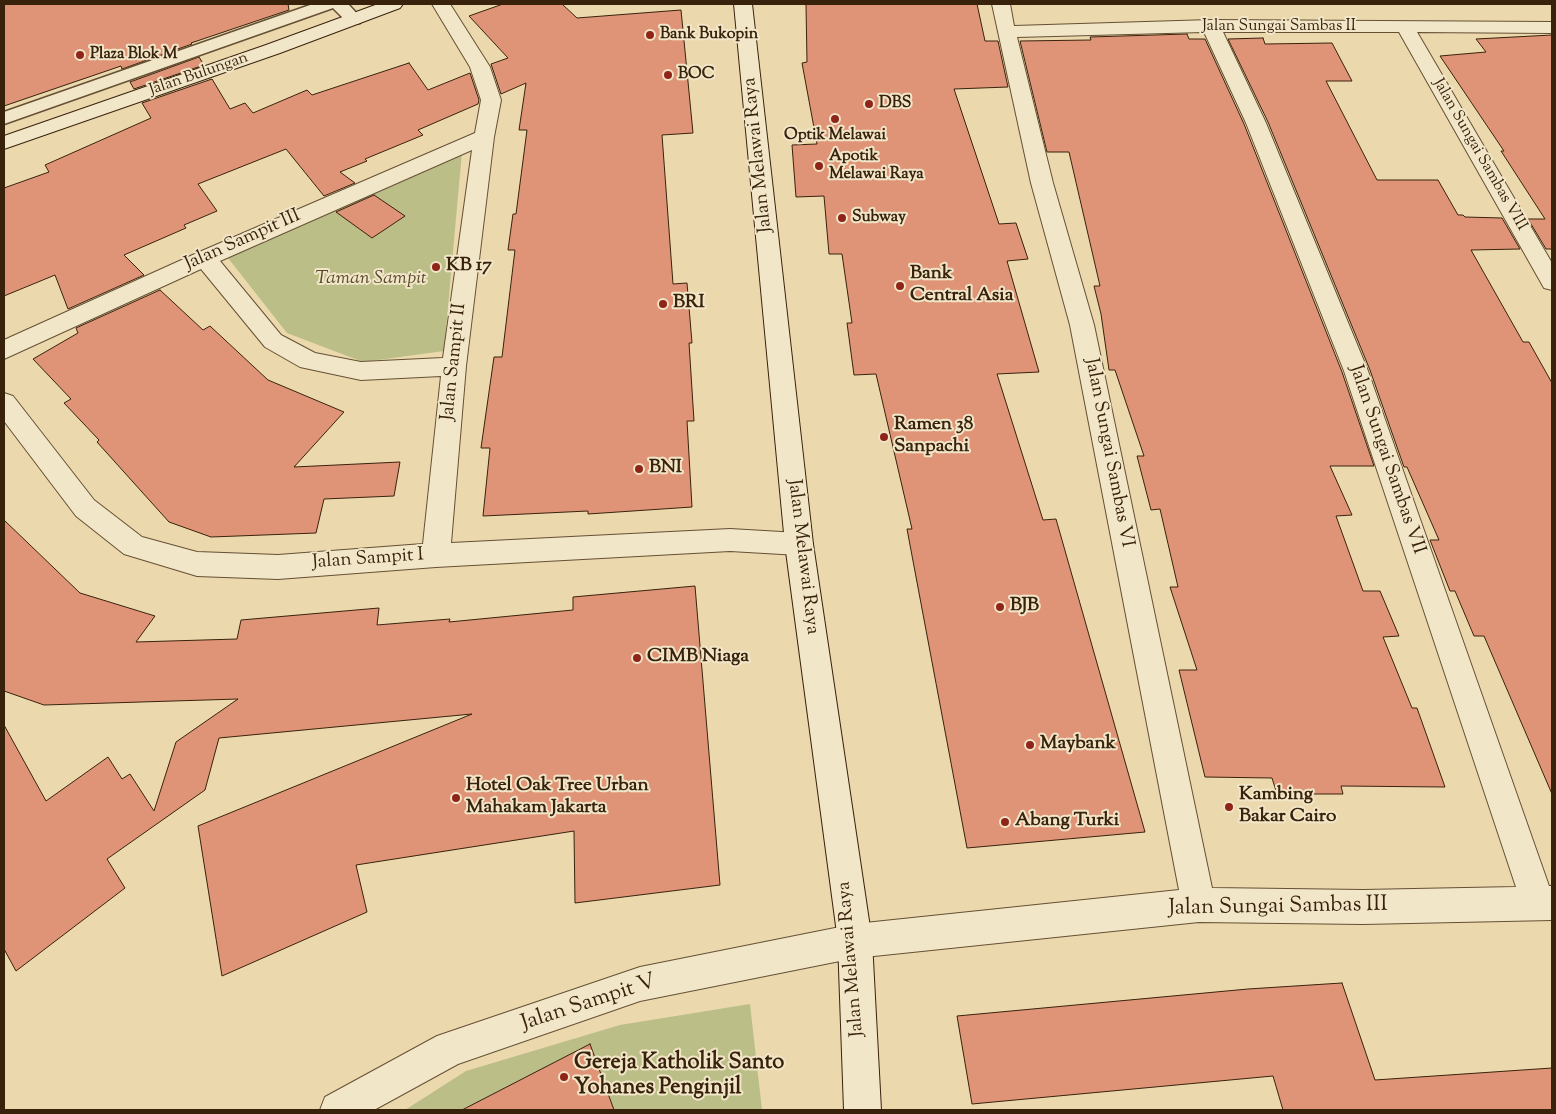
<!DOCTYPE html>
<style>
body{margin:0}
#map{position:relative;width:1556px;height:1114px;overflow:hidden;background:#ebd8ac;font-family:"Sorts Mill Goudy",serif}
canvas{display:block}
.frame{position:absolute;inset:0;border:5px solid #38220c;pointer-events:none}
</style>
<div id="map">
<canvas width="1556" height="1114"></canvas>
<div class="frame"></div>
</div>
<script>
const ctx = document.querySelector('canvas').getContext('2d');
ctx.lineJoin = 'round';
function paint(path, color) { ctx.fillStyle = color; ctx.fill(path, 'evenodd'); }
const shape = rows => new Path2D(rows.map(r => 'M' + r).join(''));
function strokePath(path, color, width, dash) { ctx.strokeStyle = color; ctx.lineWidth = width; ctx.lineCap = dash ? 'butt' : 'round'; ctx.setLineDash(dash || []); ctx.stroke(path); }
function write(font, color, halo, rows, align = 'center') {
  ctx.font = font + ' "Sorts Mill Goudy",serif'; ctx.lineWidth = 4; ctx.setLineDash([]); ctx.textBaseline = 'middle'; ctx.strokeStyle = halo; ctx.fillStyle = color; for (const [text, x, y, turn = 0] of rows) {
    ctx.save(); ctx.translate(x, y); ctx.rotate((+turn || 0) * Math.PI / 180); ctx.textAlign = isNaN(turn) ? turn : align; if (halo) ctx.strokeText(text, 0, 0); ctx.fillText(text, 0, 0); ctx.restore();
  }
}
const green = shape([
 [462,152,444,351,363,362,287,333,228,258],
 [750,1004,762,1110,405,1110,466,1071,620,1025]
]);
const building = shape([
 [4,4,288,4,289,10,191,43,192,44,122,69,121,66,4,106,4,4],
 [503,4,562,4,577,18,681,10,693,133,662,135,673,284,687,283,692,343,689,343,694,421,687,421,692,507,588,514,588,511,483,516,490,448,481,448,494,357,502,357,515,250,508,250,513,214,516,214,527,130,519,130,526,83,501,94,491,64,508,58,469,16,503,4],
 [806,4,977,4,985,41,998,41,1008,87,954,89,999,224,1016,223,1028,259,1007,261,1039,372,997,374,1043,520,1056,519,1145,832,967,848,907,529,912,529,876,374,854,375,847,323,852,323,842,254,829,254,824,196,796,197,792,145,817,144,802,63,807,62,806,4],
 [1187,34,1189,39,1205,39,1244,124,1342,372,1374,466,1330,466,1352,515,1336,516,1363,591,1380,591,1399,636,1383,637,1412,708,1417,708,1445,787,1341,786,1343,794,1277,794,1272,778,1205,777,1179,670,1197,670,1170,587,1178,587,1160,509,1151,510,1137,456,1144,456,1115,370,1109,370,1101,314,1094,286,1100,286,1069,152,1047,152,1020,41,1091,40,1090,37,1187,34],
 [1552,35,1552,249,1546,249,1528,219,1545,219,1501,151,1504,151,1440,56,1486,52,1476,39,1552,35],
 [1263,38,1265,44,1332,43,1352,81,1326,81,1377,180,1438,180,1458,215,1463,215,1465,217,1502,218,1520,249,1471,250,1523,342,1529,342,1552,383,1552,794,1484,636,1474,636,1455,591,1450,591,1430,540,1439,540,1407,467,1404,467,1370,370,1268,122,1228,39,1263,38],
 [199,57,204,65,134,89,130,82,199,57],
 [409,63,428,90,470,73,479,100,478,104,418,130,423,135,365,159,367,161,340,172,355,183,324,196,286,149,198,184,217,211,184,225,186,228,124,255,144,275,68,309,55,275,4,296,4,188,49,172,45,165,151,118,142,103,212,79,230,109,245,103,253,113,307,90,312,95,409,63],
 [374,195,405,216,372,238,336,212,374,195],
 [160,290,203,330,210,326,268,380,344,412,294,467,400,462,394,496,324,499,316,533,211,537,169,522,97,442,99,440,64,403,71,399,33,359,78,333,76,328,160,290],
 [4,520,80,593,155,616,136,642,237,639,241,620,379,608,377,625,450,619,449,622,573,610,573,597,695,586,720,885,575,903,574,831,356,865,367,912,222,976,198,826,472,714,219,738,205,790,107,859,125,888,16,971,4,949,4,725,46,801,108,757,122,779,130,774,154,811,176,742,238,699,44,705,4,691,4,520],
 [1342,983,1375,1080,1552,1068,1552,1110,1283,1110,1273,1076,972,1104,957,1016,1248,989,1342,983],
 [590,1044,614,1110,462,1110,590,1044]
]);
const lane = shape([
 [313,4,348,4,362,19,360,23,354,24,348,23,333,8,4,124,4,112,313,4]
]);
const street = shape([
 [432,4,450,4,490,67,501,100,494,137,466,366,451,543,730,529,799,533,809,536,813,544,809,552,799,555,730,551,436,567,278,579,197,576,124,554,76,516,4,421,4,393,13,396,94,500,142,537,197,552,278,555,423,544,441,376,361,380,300,367,265,347,201,269,4,359,4,340,197,253,475,133,481,100,470,67,432,4],
 [472,150,443,358,361,362,315,353,281,335,220,261,472,150],
 [992,4,1010,4,1014,26,1211,20,1552,22,1552,33,1417,32,1552,263,1552,290,1544,288,1399,32,1223,32,1266,123,1368,371,1549,886,1552,886,1552,920,1363,924,1199,922,855,958,640,1001,458,1064,374,1110,320,1110,325,1097,437,1036,640,967,855,924,1179,890,1070,325,1031,183,992,4],
 [1204,32,1246,123,1344,371,1516,887,1363,890,1212,888,1094,325,1053,183,1017,37,1204,32]
]);
const secondary = shape([
 [378,4,403,4,400,8,280,53,4,149,4,136,266,45,378,4],
 [734,4,752,4,813,544,872,941,881,1110,844,1110,838,941,785,544,734,4]
]);
const markers = [
 [650,35,5,"#8f2418"],
 [80,55,5,"#8f2418"],
 [668,75,5,"#8f2418"],
 [869,104,5,"#8f2418"],
 [835,119,5,"#8f2418"],
 [819,166,5,"#8f2418"],
 [842,218,5,"#8f2418"],
 [436,267,5,"#8f2418"],
 [900,286,5,"#8f2418"],
 [663,304,5,"#8f2418"],
 [884,437,5,"#8f2418"],
 [639,469,5,"#8f2418"],
 [1000,607,5,"#8f2418"],
 [637,658,5,"#8f2418"],
 [1030,745,5,"#8f2418"],
 [456,798,5,"#8f2418"],
 [1229,807,5,"#8f2418"],
 [1005,822,5,"#8f2418"],
 [564,1077,5,"#8f2418"]
];
const farStreetnames = [
 ["Jalan Sungai Sambas II",1279,27],
 ["Jalan Bulungan",199,75,-19],
 ["Jalan Sungai Sambas VIII",1479,155,60]
];
const farPoinames = [
 ["Bank Bukopin",660,35],
 ["Plaza Blok M",90,55],
 ["BOC",678,75],
 ["DBS",879,104],
 ["Optik Melawai",835,136,"center"],
 ["Apotik",829,157],
 ["Melawai Raya",829,175],
 ["Subway",852,218]
];
const streetNames = [
 ["Jalan Melawai Raya",759,155,-96],
 ["Jalan Sampit III",243,241,-24],
 ["Jalan Sampit II",455,362,-84],
 ["Jalan Sungai Sambas VI",1108,453,79],
 ["Jalan Sungai Sambas VII",1386,460,71],
 ["Jalan Melawai Raya",802,557,83],
 ["Jalan Sampit I",368,560,-4],
 ["Jalan Melawai Raya",852,959,-95]
];
const poiNames = [
 ["KB 17",446,267],
 ["Bank",910,275],
 ["Central Asia",910,297],
 ["BRI",673,304],
 ["Ramen 38",894,426],
 ["Sanpachi",894,448],
 ["BNI",649,469],
 ["BJB",1010,607],
 ["CIMB Niaga",647,658],
 ["Maybank",1040,745],
 ["Hotel Oak Tree Urban",466,787],
 ["Mahakam Jakarta",466,809],
 ["Kambing",1239,796],
 ["Bakar Cairo",1239,818],
 ["Abang Turki",1015,822]
];
const parkNames = [
 ["Taman Sampit",371,280]
];
const nearStreetnames = [
 ["Jalan Sungai Sambas III",1278,908,-1],
 ["Jalan Sampit V",589,1004,-18]
];
const nearPoinames = [
 ["Gereja Katholik Santo",574,1064],
 ["Yohanes Penginjil",574,1089]
];
paint(green, '#bbbe87');
paint(building, '#e09477');
strokePath(building, '#38220c', 1);
strokePath(lane, '#655034', 3);
strokePath(street, '#655034', 2);
strokePath(secondary, '#38220c', 2);
paint(lane, '#f2e6c9');
paint(street, '#f2e6c9');
paint(secondary, '#f2e6c9');
for (const [x, y, r, color] of markers) { const dot = new Path2D(); dot.arc(x, y, r, 0, 2 * Math.PI); ctx.fillStyle = color; ctx.fill(dot); strokePath(dot, '#f2e6c9', 2); }
write('16px', '#38220c', '#f2e6c9', farStreetnames);
write('bold 16px', '#38220c', '#f2e6c9', farPoinames, 'left');
write('19px', '#38220c', '#f2e6c9', streetNames);
write('bold 19px', '#38220c', '#f2e6c9', poiNames, 'left');
write('italic 19px', '#59492b', '#f2e6c9', parkNames);
write('22px', '#38220c', '#f2e6c9', nearStreetnames);
write('bold 22px', '#38220c', '#f2e6c9', nearPoinames, 'left');
</script>
